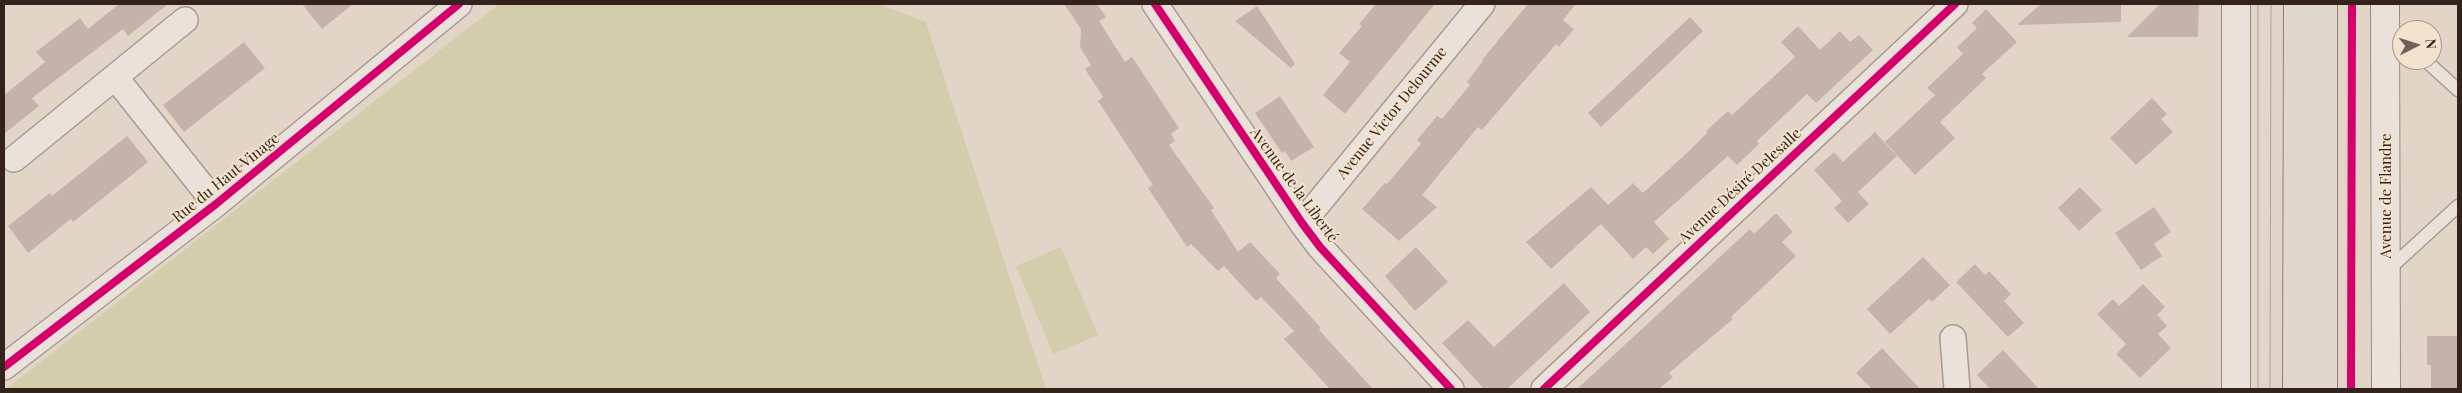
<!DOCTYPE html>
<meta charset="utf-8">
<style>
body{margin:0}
#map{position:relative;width:2462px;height:393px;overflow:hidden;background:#e2d5c8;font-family:"Playfair Display",serif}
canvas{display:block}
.frame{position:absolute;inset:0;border:5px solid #33231c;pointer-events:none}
.north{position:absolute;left:2392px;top:20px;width:50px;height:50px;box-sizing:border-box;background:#f3e2cd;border:1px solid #a69686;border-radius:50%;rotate:85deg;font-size:14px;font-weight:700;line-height:20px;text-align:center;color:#33231c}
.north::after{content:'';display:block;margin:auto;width:18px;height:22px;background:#706158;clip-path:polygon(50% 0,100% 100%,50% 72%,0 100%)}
</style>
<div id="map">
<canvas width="2462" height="393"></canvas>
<div class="frame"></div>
<div class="north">N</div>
</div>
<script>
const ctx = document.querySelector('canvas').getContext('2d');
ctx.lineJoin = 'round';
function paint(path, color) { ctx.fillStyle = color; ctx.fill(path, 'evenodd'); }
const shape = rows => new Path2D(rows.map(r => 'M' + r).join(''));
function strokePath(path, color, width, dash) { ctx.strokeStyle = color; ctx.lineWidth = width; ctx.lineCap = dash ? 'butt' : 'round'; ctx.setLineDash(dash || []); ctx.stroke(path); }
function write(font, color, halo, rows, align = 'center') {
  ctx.font = font + ' "Playfair Display",serif'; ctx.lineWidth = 4; ctx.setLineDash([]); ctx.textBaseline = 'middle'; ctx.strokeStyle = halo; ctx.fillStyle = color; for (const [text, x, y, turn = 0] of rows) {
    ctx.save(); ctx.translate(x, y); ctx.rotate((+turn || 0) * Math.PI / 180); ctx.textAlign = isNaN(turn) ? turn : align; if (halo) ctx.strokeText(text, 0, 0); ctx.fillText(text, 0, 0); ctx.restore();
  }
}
const green = shape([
 [499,4,879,4,926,22,1046,389,6,389],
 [1061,247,1098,335,1053,354,1016,266]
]);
const building = shape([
 [119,4,168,4,128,36,123,29,32,98,39,106,4,134,4,95,45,62,36,52,80,18,88,29],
 [302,4,353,4,322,29],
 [1064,4,1097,4,1106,17,1099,21,1125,62,1132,57,1179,128,1171,134,1175,141,1169,145,1214,208,1211,210,1238,252,1250,242,1280,274,1276,278,1321,328,1319,330,1373,389,1330,389,1284,339,1294,331,1261,297,1256,301,1224,266,1218,271,1191,244,1187,247,1148,188,1153,185,1098,101,1103,97,1085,69,1091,65,1080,47,1081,29],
 [1376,4,1435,4,1345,114,1323,95,1350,62,1339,53,1362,26,1359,24],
 [1528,4,1576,4,1563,20,1574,29,1559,47,1556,44,1482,130,1478,127,1422,195,1437,207,1399,241,1362,209,1385,183,1387,184,1421,144,1417,140,1437,116,1442,119,1470,85,1467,82,1483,61,1482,60],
 [2041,4,2121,4,2121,22,2017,25],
 [2160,4,2199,4,2198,37,2127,37],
 [1257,6,1295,64,1291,68,1235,21],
 [1986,9,2017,42,1982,74,1986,78,1940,122,1955,138,1915,175,1885,142,1935,95,1927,88,1963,54,1957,47,1977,28,1972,23],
 [1690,17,1703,31,1601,127,1588,113],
 [1798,26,1820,50,1840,31,1850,42,1859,35,1873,50,1816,103,1807,94,1757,141,1759,144,1737,165,1728,156,1654,222,1669,239,1653,254,1646,247,1633,259,1601,224,1551,269,1526,242,1591,187,1608,205,1633,183,1643,193,1689,151,1707,133,1706,131,1728,111,1732,115,1795,57,1781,42],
 [244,42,265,68,184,132,163,105],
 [1280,96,1314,147,1291,161,1285,151,1282,153,1255,113],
 [2152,98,2167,114,2161,119,2173,132,2136,165,2110,138],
 [1875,132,1897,156,1858,192,1869,204,1848,223,1834,208,1842,201,1814,170,1834,152,1843,162],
 [127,136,148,162,73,222,71,219,28,253,8,226,50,193,52,196],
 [2080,187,2102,210,2079,231,2058,208],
 [2154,207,2171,232,2154,244,2162,256,2141,270,2115,233],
 [1776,213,1793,232,1782,242,1796,256,1731,317,1733,319,1669,373,1673,377,1659,389,1577,389,1750,229,1754,234],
 [1416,247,1448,282,1415,311,1385,276],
 [1923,257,1950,285,1932,302,1929,299,1890,334,1867,309],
 [1975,264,1985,275,1989,271,2011,294,2004,301,2024,323,2008,337,1956,282],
 [1564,283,1590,312,1507,389,1484,389,1442,343,1468,320,1494,347],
 [2143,284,2165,307,2157,315,2167,326,2158,334,2171,348,2140,378,2116,354,2126,344,2097,314,2113,299,2119,306],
 [2427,336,2458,336,2458,389,2431,389,2431,365,2427,365],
 [1882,348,1920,389,1872,389,1856,373],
 [2003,350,2039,389,1990,389,1977,375]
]);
const lane = shape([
 [2425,60,2458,90],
 [2388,270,2458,206]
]);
const street = shape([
 [1155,4,1302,223,1320,247,1451,389],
 [115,77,216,204],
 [14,159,185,20],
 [1302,223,1482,4],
 [1953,338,1957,389],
 [4,367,216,204,459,4],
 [1544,389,1955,4]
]);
const secondary = shape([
 [2236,4,2236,389],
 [2385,4,2386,389]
]);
const primary = shape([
 [2297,389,2298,4],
 [2323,389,2323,4]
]);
const tram = shape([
 [2258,389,2258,4],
 [2270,389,2271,4]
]);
const cycleway = shape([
 [1155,4,1302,223,1320,247,1451,389],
 [4,367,216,204,459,4],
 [1544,389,1955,4],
 [2351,389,2352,4]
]);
const streetNames = [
 ["Avenue Victor Delourme",1392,113,-51],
 ["Rue du Haut Vinage",226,178,-39],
 ["Avenue de la Liberté",1294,185,54],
 ["Avenue Désiré Delesalle",1740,186,-43],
 ["Avenue de Flandre",2386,196,-90]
];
paint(green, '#d4cdab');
paint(building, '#c5b3a9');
strokePath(lane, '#a69b92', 15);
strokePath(street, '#a69b92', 28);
strokePath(secondary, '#968b82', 30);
strokePath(primary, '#8b8179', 30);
strokePath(lane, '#eae2da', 12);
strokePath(street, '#eae2da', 25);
strokePath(secondary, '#eae2da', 28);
strokePath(primary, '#e1d7cb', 28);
strokePath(tram, '#a9a19b', 1);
strokePath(cycleway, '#d6006c', 8);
write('15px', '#33231c', '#f3e2cd', streetNames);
</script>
